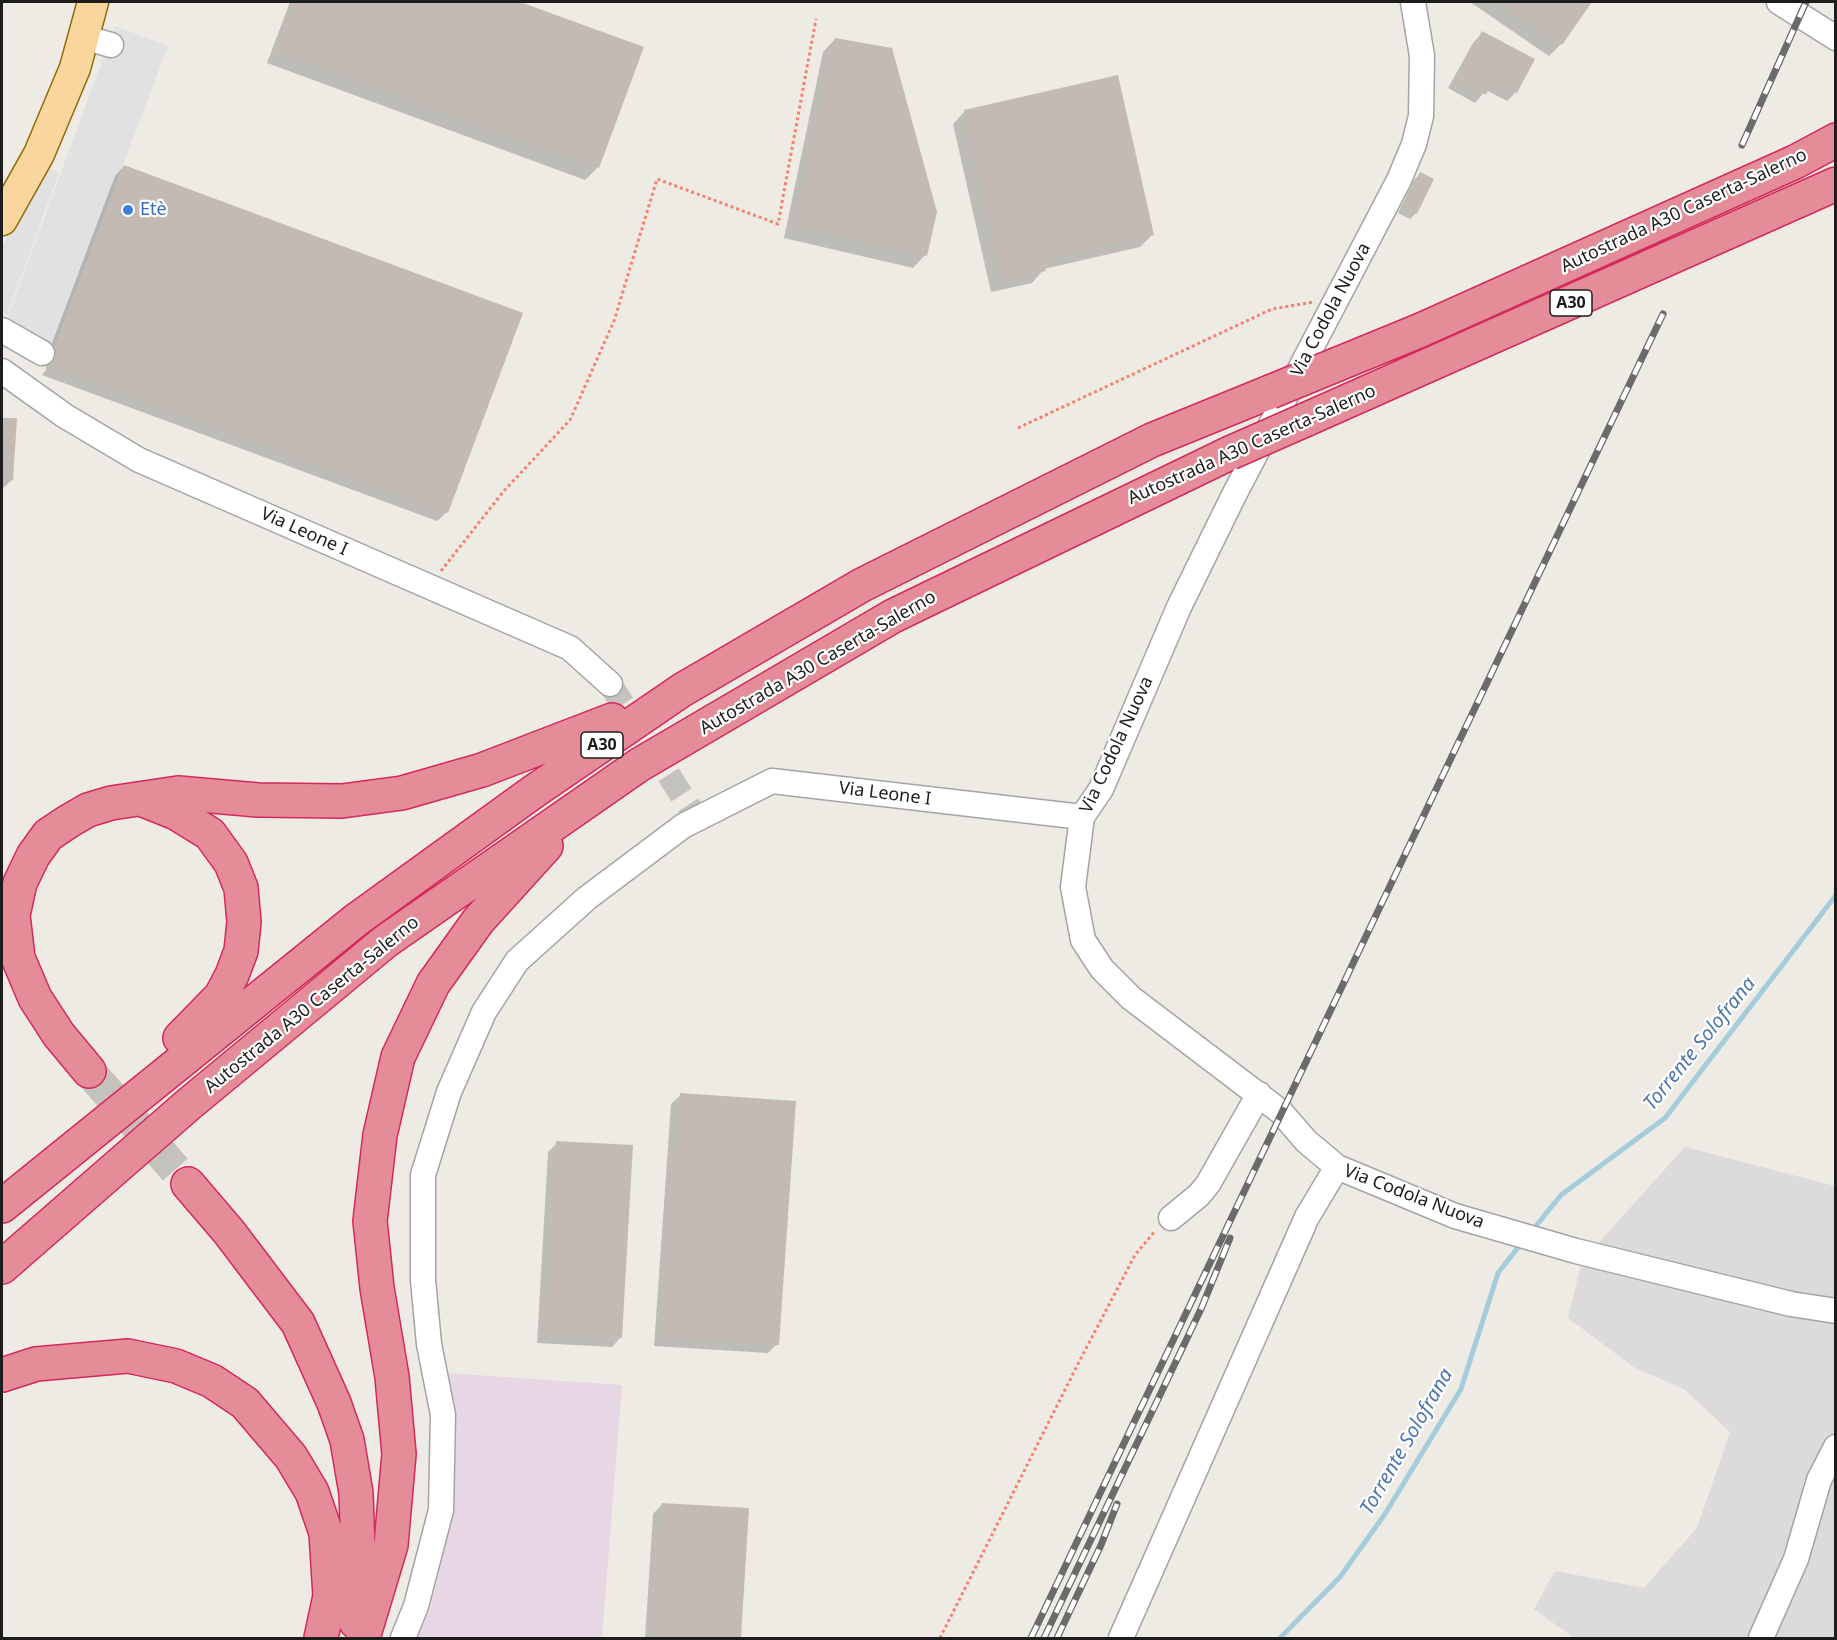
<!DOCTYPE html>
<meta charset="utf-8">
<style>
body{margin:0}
#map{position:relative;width:1837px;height:1640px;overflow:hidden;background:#eeebe4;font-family:"Noto Sans",sans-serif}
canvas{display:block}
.frame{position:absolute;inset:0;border:3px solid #1d1d1d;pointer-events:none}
</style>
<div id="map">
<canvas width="1837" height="1640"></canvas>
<div class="frame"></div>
</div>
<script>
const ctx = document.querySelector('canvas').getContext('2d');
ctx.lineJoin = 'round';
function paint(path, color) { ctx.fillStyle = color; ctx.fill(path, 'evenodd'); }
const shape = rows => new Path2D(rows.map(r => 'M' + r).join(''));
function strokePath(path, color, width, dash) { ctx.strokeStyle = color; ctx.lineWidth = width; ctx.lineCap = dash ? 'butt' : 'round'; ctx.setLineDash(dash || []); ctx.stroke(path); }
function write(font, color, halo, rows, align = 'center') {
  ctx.font = font + ' "Noto Sans",sans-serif'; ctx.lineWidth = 4.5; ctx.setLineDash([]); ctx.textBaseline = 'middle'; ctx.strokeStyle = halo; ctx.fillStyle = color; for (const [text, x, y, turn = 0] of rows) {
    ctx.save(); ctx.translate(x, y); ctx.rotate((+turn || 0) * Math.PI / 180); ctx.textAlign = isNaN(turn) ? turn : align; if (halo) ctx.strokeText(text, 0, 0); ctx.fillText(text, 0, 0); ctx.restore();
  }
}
const residential = shape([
 [1685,1147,1835,1186,1835,1638,1574,1638,1534,1609,1555,1571,1644,1588,1697,1528,1730,1432,1684,1389,1635,1368,1568,1318,1582,1261]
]);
const industrial = shape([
 [445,1373,622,1385,602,1638,417,1638,431,1607,450,1525,454,1425]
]);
const parking = shape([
 [115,26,168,46,55,345,5,324],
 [47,167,59,173,7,315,2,312,2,247]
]);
const shadow = shape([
 [290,2,516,2,642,48,597,168,585,180,267,63],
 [1470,2,1590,2,1561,44,1549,56],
 [1482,33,1516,92,1507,101,1486,90,1475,103,1448,88,1473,43],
 [835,39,925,255,913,268,784,238,823,52],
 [965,111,1152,235,1140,247,1044,269,1032,283,991,292,953,124],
 [124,166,447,512,437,521,42,375,46,370,46,359,115,176],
 [1420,174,1416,213,1410,219,1398,213,1414,180],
 [2,417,3,420,15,420,12,480,2,489],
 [681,1095,777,1344,768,1353,654,1346,671,1104],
 [557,1143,621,1337,612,1347,537,1343,548,1152],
 [662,1504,747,1509,739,1638,645,1638,653,1514]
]);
const stream = shape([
 [1531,1232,1561,1195,1665,1118,1836,895],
 [1280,1638,1340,1577,1385,1514,1461,1389,1498,1273,1523,1241]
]);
const building = shape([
 [297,2,520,2,644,47,599,168,278,51],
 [1499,2,1592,2,1562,45],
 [1482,31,1535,59,1517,93,1493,80,1486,95,1456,79],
 [835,38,892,48,937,212,927,256,795,225],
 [1118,75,1154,235,1043,260,1046,271,1003,281,964,110],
 [124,165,523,313,448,513,49,365,55,360,55,348],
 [1420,172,1434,179,1417,214,1403,207],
 [2,418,17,418,13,480,2,480],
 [680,1093,796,1101,779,1345,663,1337],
 [556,1141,633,1145,622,1338,546,1334],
 [662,1503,749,1508,741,1638,653,1638]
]);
const minorTunnel = shape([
 [610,684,697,819]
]);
const highwayTunnel = shape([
 [89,1071,188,1184]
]);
const path = shape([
 [1018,428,1272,309,1313,302],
 [441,571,503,492,570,420,614,321,657,179,778,224,816,19],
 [940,1638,1080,1360,1135,1255,1155,1231]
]);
const minor = shape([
 [1413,2,1422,56,1421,116,1414,144,1399,180,1234,495,1179,607,1101,789,1082,817,1073,887,1083,940,1102,969,1131,998,1281,1112,1306,1141,1337,1167,1455,1216,1576,1251,1791,1304,1836,1311],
 [1779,2,1836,38],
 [83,37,111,45],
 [2,330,42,353],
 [2,371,65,416,139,460,570,648,610,684],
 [1171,1218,1199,1195,1208,1184,1259,1094],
 [403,1638,416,1606,441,1510,443,1415,429,1344,423,1280,423,1175,449,1092,484,1012,517,961,587,898,683,826,772,781,1082,817],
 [1121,1638,1307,1217,1337,1167],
 [1761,1638,1796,1559,1819,1480,1836,1447]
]);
const major = shape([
 [2,220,39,154,75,68,93,2]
]);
const highway = shape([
 [1338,364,1421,330,1795,162,1836,140],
 [1305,420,1836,184],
 [141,799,176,813,210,834,231,863,241,888,244,922,241,951,232,975,221,996,180,1038],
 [89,1071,59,1035,35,998,18,958,13,915,20,883,33,856,48,835,69,821,88,810,111,803,178,793,258,800,342,801,402,793,482,770,612,720],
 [188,1184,229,1232,298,1323,334,1403,347,1440,356,1493,360,1606,356,1622],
 [2,1206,356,920,533,792,682,690,862,585,1152,440,1270,392],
 [2,1267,189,1104,386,941,639,765,893,616,1230,453],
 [2,1375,36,1364,128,1356,176,1366,212,1381,245,1403,291,1457,312,1492,326,1533,330,1596,321,1638],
 [363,1638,391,1545,399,1454,392,1377,377,1288,370,1221,380,1135,398,1057,433,984,478,921,546,846]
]);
const rail = shape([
 [1742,145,1806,2],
 [1031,1638,1663,314],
 [1044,1638,1201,1309,1230,1238],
 [1057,1638,1101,1545,1117,1504]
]);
const highwayBridge = shape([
 [1270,392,1338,364],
 [1230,453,1305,420]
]);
const markers = [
 [128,210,6,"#3f7fe0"]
];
const shields = [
 [1571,303,42],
 [602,745,42]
];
const shieldNames = [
 ["A30",1571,303],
 ["A30",602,745]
];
const shopNames = [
 ["Etè",140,210]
];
const streetNames = [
 ["Autostrada A30 Caserta-Salerno",1684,211,-25],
 ["Via Codola Nuova",1331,310,-62],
 ["Autostrada A30 Caserta-Salerno",1252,445,-24],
 ["Via Leone I",304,532,24],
 ["Autostrada A30 Caserta-Salerno",818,663,-30],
 ["Via Codola Nuova",1117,745,-65],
 ["Via Leone I",885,794,7],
 ["Autostrada A30 Caserta-Salerno",312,1005,-39],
 ["Via Codola Nuova",1414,1197,21]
];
const waterNames = [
 ["Torrente Solofrana",1700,1044,-51],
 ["Torrente Solofrana",1407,1442,-60]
];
paint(residential, '#dcdada');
paint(industrial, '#e7d6e3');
paint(parking, '#e1e1e1');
paint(shadow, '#0003');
strokePath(stream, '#a5ccdb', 5);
paint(building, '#c3bab3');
strokePath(minorTunnel, '#c4c2bc', 24, [24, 12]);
strokePath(highwayTunnel, '#c4c2bc', 33, [33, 16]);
strokePath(minor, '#a4a4a4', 27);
strokePath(major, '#926a05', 33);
strokePath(highway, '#d4295c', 36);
strokePath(path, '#f5826e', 3, [3, 3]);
strokePath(minor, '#fff', 24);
strokePath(major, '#f9d69e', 30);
strokePath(highway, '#e48d99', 33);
strokePath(rail, '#6b6b6b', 7);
strokePath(rail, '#fff', 4.5, [14]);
strokePath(highwayBridge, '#d4295c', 36, []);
strokePath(highwayBridge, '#e48d99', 33);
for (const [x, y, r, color] of markers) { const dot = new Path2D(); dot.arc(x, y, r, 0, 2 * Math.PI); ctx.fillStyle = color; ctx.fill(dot); strokePath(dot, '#fff', 2); }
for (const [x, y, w] of shields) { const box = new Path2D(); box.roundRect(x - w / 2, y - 13, w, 26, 4.5); ctx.fillStyle = '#fff'; ctx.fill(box); strokePath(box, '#1d1d1d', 1.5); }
write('bold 16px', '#1d1d1d', null, shieldNames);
write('18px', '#366cbe', '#fff', shopNames, 'left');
write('18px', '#1d1d1d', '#fff', streetNames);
write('italic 20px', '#4d77aa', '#fff', waterNames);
</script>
